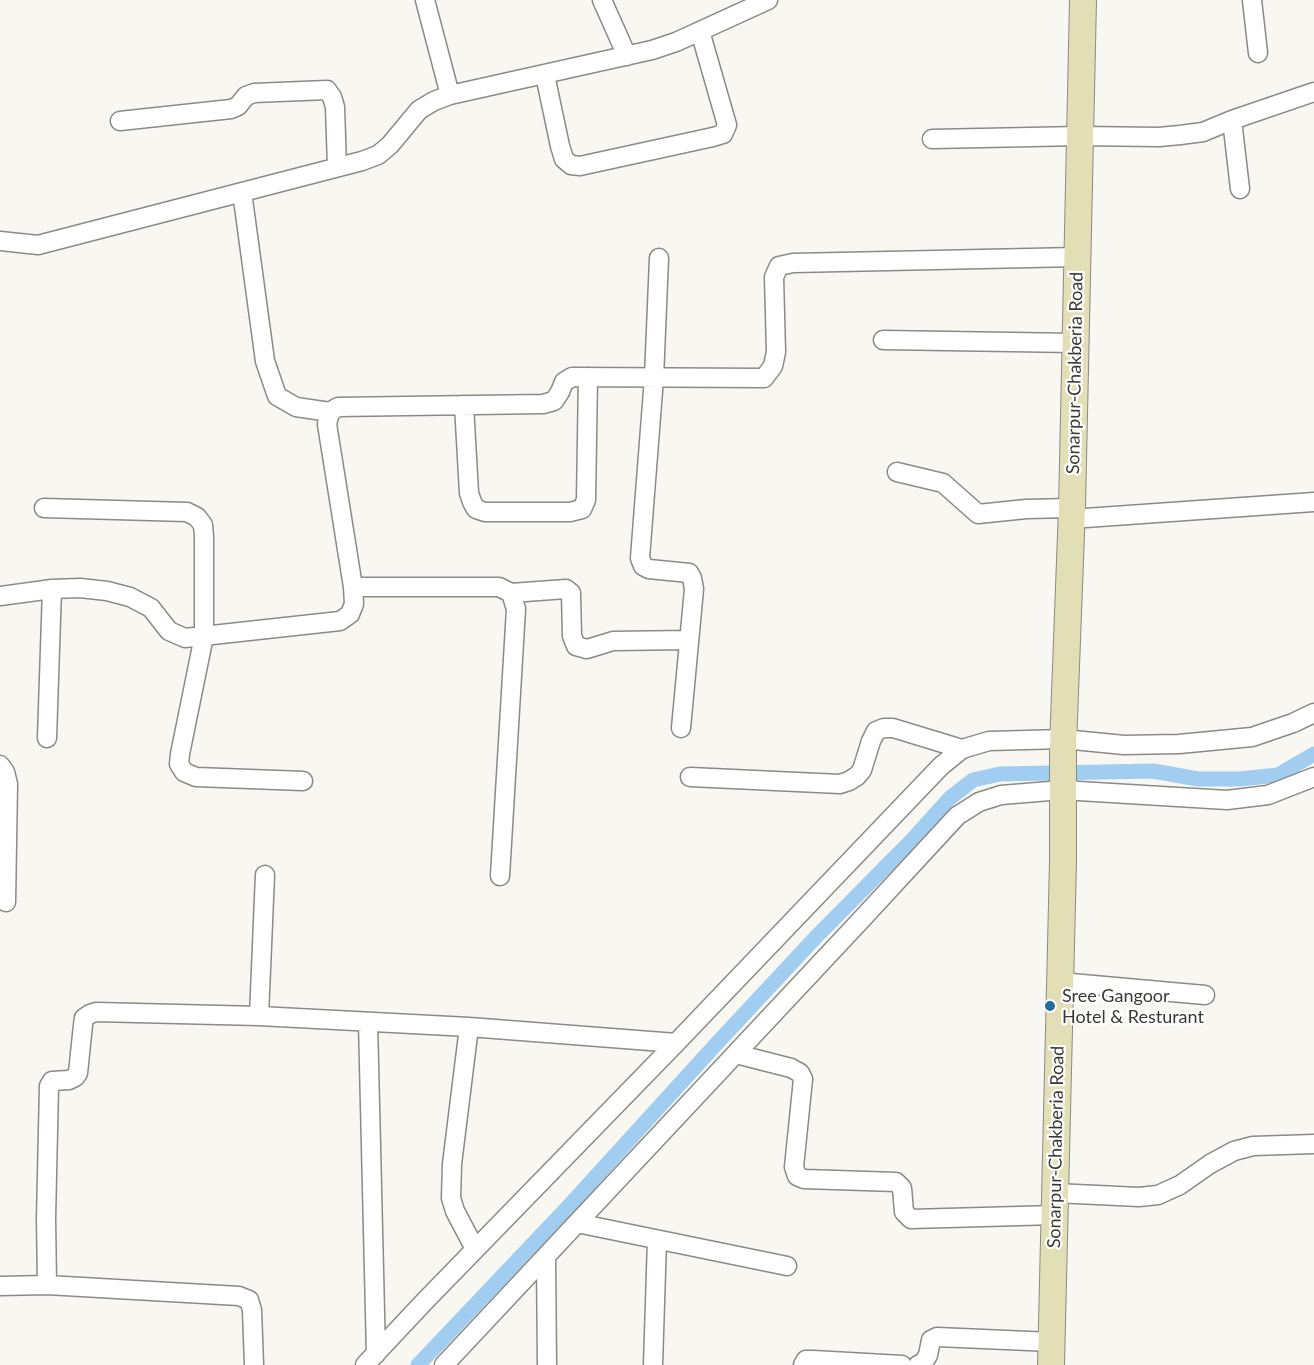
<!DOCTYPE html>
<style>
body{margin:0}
canvas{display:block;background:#f8f7f1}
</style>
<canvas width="1314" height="1365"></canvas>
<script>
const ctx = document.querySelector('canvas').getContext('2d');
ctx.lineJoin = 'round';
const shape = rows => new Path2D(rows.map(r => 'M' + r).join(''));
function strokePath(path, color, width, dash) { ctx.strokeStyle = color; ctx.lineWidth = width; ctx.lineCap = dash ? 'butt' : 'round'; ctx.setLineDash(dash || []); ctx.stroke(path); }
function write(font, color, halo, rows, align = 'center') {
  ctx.font = font + ' Lato,sans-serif'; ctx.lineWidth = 4.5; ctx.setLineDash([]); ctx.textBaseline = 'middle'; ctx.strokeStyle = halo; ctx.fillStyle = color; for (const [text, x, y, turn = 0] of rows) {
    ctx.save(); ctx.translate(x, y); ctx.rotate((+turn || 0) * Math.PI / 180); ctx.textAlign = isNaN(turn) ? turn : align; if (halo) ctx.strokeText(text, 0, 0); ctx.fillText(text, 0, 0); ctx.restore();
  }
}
const canal = shape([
 [418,1365,568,1207,719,1041,815,938,911,841,950,798,973,780,1000,774,1153,771,1198,779,1240,779,1278,775,1314,754]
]);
const minor = shape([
 [425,0,450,95],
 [602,0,627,56],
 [1252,0,1258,53],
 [545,75,560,146,564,159,571,165,580,166,713,137,723,134,727,125,700,31],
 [1232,120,1240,189],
 [120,121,231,109,238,106,246,96,254,93,327,90,332,97,335,107,337,167],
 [932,139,1080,136,1159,137,1180,135,1203,132,1232,120,1314,92],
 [242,192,265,361,277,396,296,407,330,412],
 [0,241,38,245,362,161,378,155,390,145,419,110,434,101,450,95,652,50,676,42,768,0],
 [659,258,654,378,640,558,643,566,649,569,689,573,692,578,694,589,681,728],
 [883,340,1075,343],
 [464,405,469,493,472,502,476,509,485,512,570,512,582,509,586,500,588,377],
 [897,472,943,483,978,514,1026,509,1072,508],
 [44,508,187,512,197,517,203,525,204,537,204,636,180,754,179,764,184,772,196,777,303,781],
 [1071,519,1314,502],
 [353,587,499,587,511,593,516,609,500,876],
 [511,593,566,589,571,593,572,636,576,646,587,649,613,641,689,640],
 [0,596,52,589,80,588,107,591,130,597,151,608,169,631,185,638,340,621,350,614,354,604,353,587,327,424,330,412,338,407,543,404,554,401,560,392,564,382,572,377,764,378,773,366,776,352,774,277,779,266,793,263,1077,257],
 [47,738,52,589],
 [0,765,5,772,8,784,6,902],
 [690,777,840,784,849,781,857,776,862,770,871,741,876,731,884,728,893,728,962,749],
 [1060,982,1205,995],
 [259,1016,265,875],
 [368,1022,376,1354],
 [469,1027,452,1164,451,1198,455,1211,475,1249],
 [736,1054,791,1068,800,1073,803,1079,794,1167,797,1176,804,1179,896,1182,902,1188,904,1212,911,1219,1055,1215],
 [1055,1193,1139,1197,1158,1195,1180,1185,1210,1164,1234,1151,1253,1146,1314,1144],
 [577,1223,787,1266],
 [546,1257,547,1365],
 [47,1285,46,1219,49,1086,52,1081,69,1080,75,1077,78,1073,83,1025,84,1018,90,1014,96,1012,259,1016,469,1027,676,1043],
 [0,1286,47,1285,239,1296,249,1300,252,1310,254,1365],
 [365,1365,424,1302,676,1043,941,766,962,749,989,741,1063,739,1124,745,1179,744,1252,737,1293,723,1314,713],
 [444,1365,860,921,957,816,979,802,1001,795,1062,790,1227,800,1268,795,1314,777],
 [653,1365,657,1240],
 [803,1365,806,1360,813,1360,902,1365],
 [918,1365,924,1362,928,1355,931,1340,937,1337,1052,1342]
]);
const secondary = shape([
 [1051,1365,1063,861,1063,746,1072,508,1083,0]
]);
const markers = [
 [1050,1006,6,"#226c9f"]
];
const streetNames = [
 ["Sonarpur-Chakberia Road",1075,373,-89],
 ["Sonarpur-Chakberia Road",1056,1147,-89]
];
const poiNames = [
 ["Sree Gangoor",1062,996],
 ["Hotel & Resturant",1062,1017]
];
strokePath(canal, '#a1cdf1', 15);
strokePath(minor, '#8b8a85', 21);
strokePath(secondary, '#8b8a85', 28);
strokePath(minor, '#fff', 18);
strokePath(secondary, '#e2deb6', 26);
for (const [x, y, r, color] of markers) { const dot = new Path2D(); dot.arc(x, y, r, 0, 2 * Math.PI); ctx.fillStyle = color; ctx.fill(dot); strokePath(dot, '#fffffe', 2); }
write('18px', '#393836', '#fffffe', streetNames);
write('18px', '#393836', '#fffffe', poiNames, 'left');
</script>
